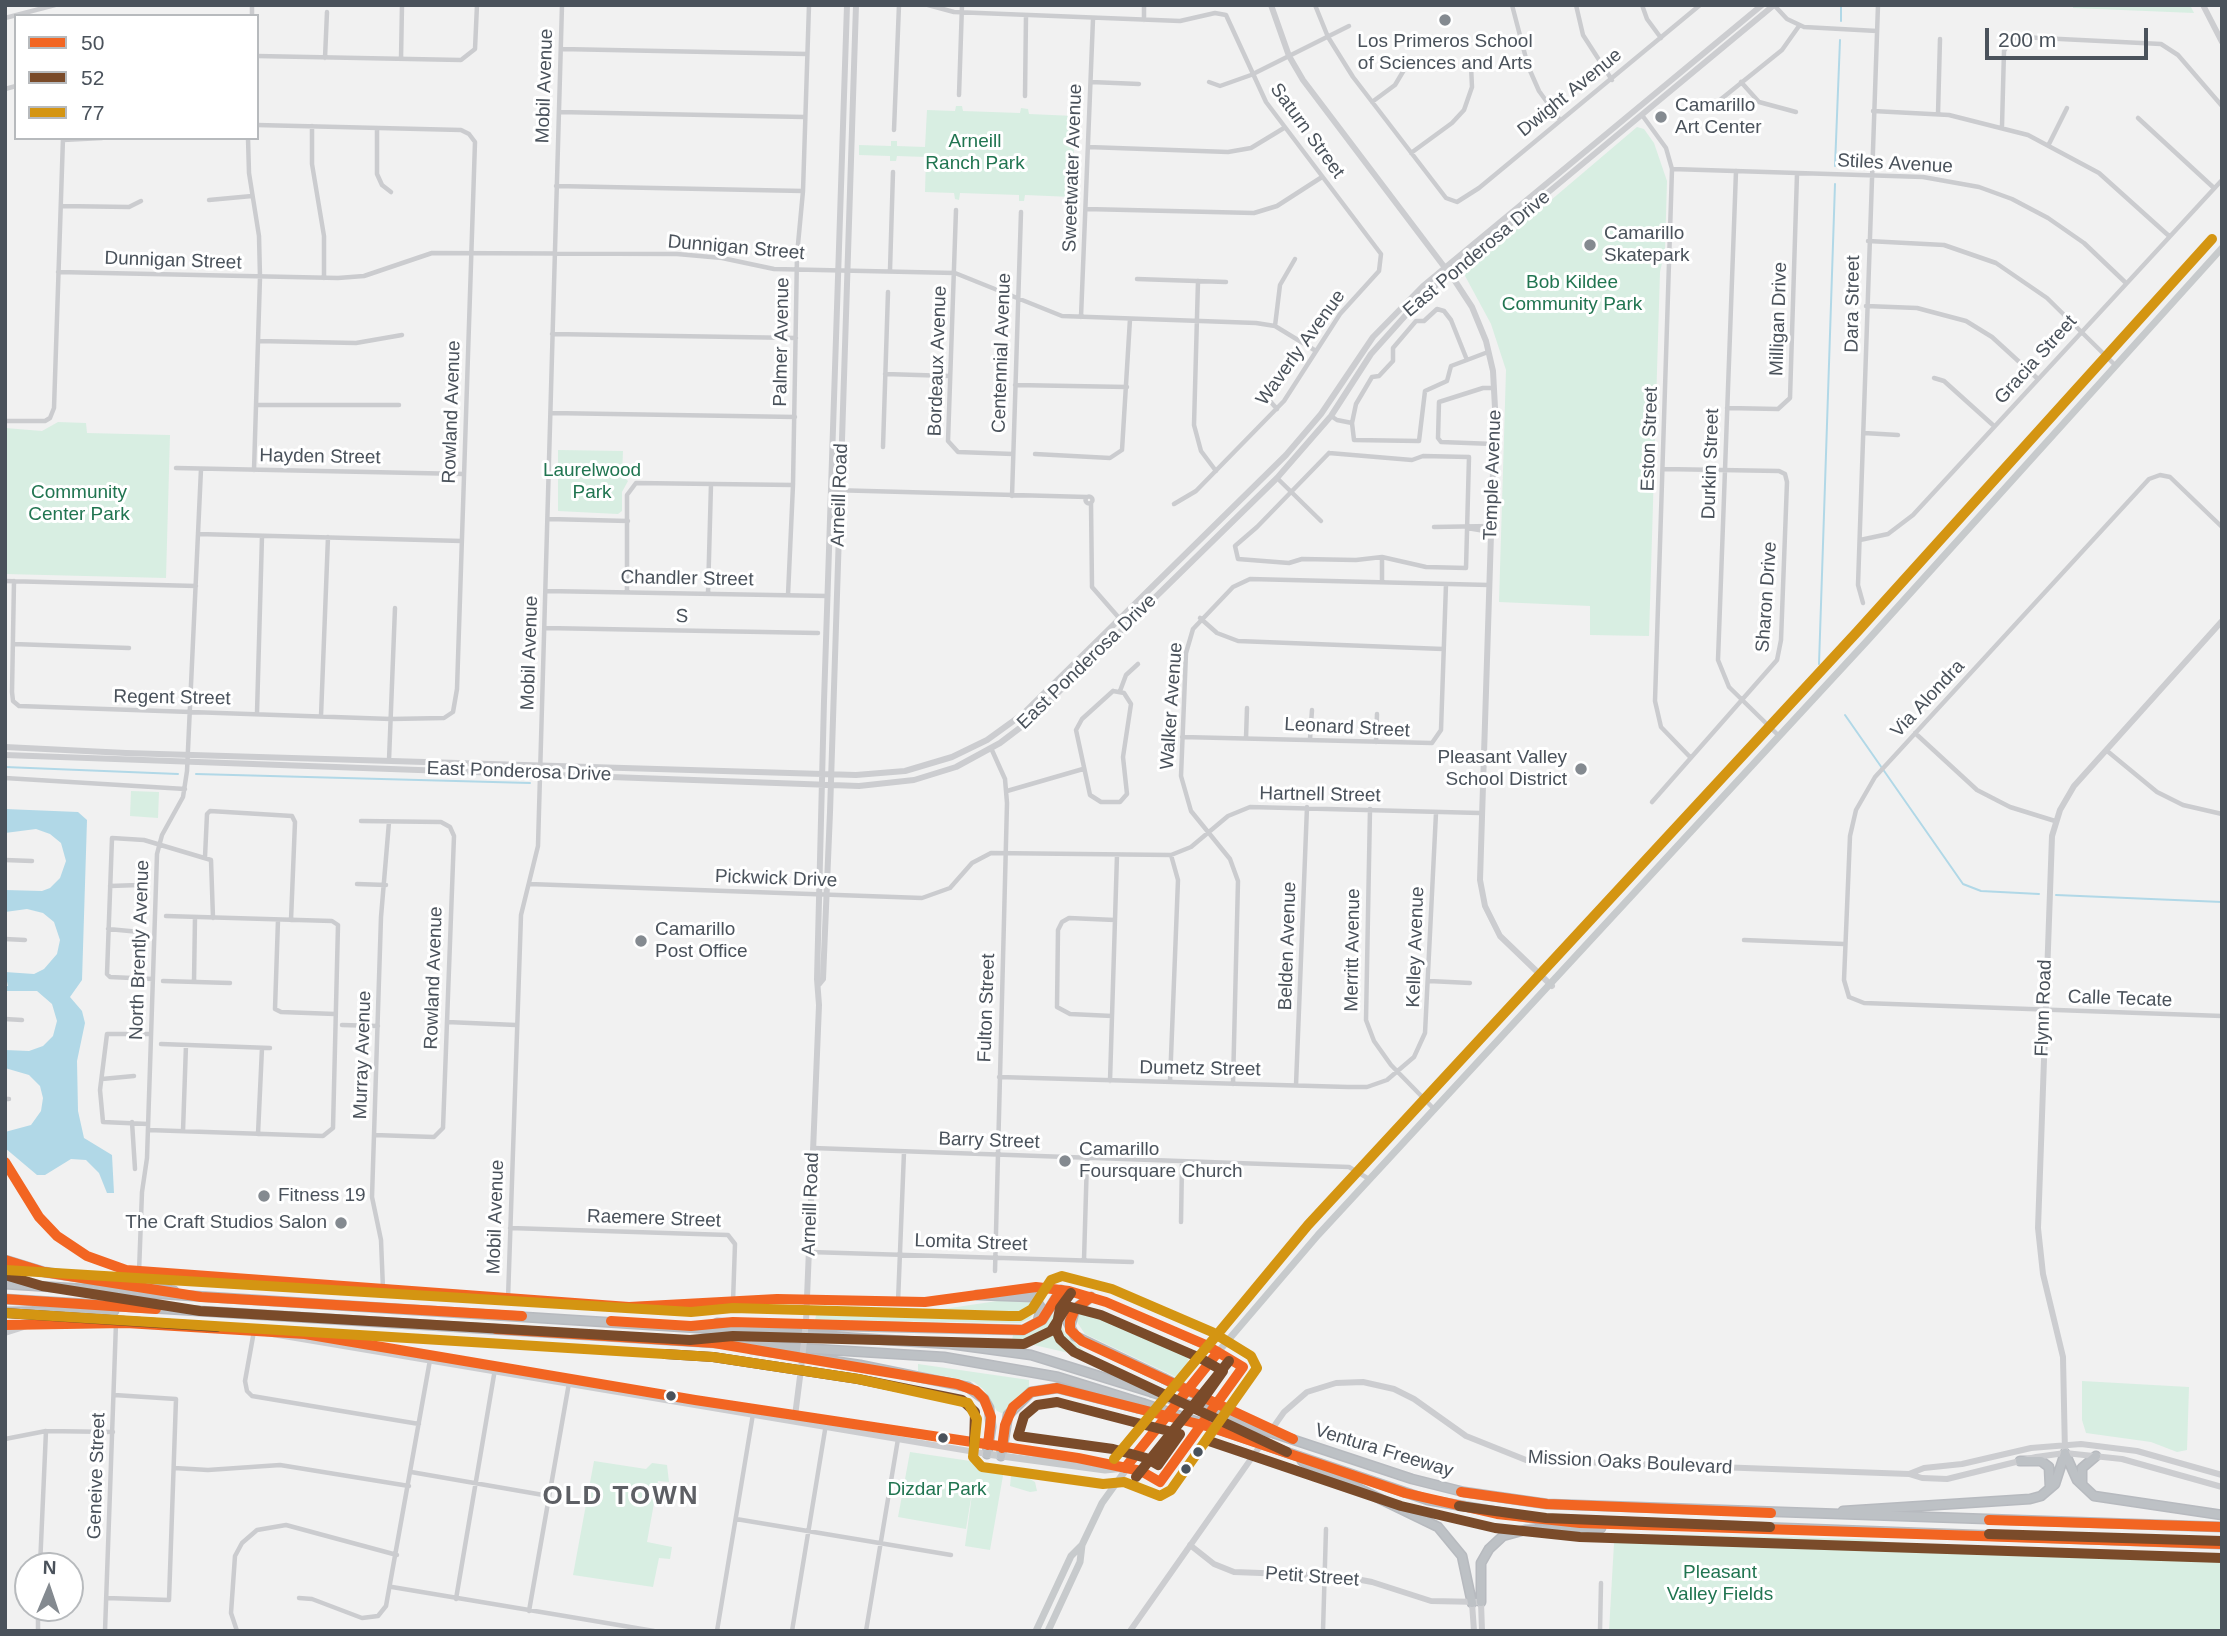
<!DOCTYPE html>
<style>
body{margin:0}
#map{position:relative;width:2227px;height:1636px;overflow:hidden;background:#f1f1f1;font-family:Arial,sans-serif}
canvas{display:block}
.frame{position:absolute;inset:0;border:7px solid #4a525b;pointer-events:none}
.legend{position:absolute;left:14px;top:14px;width:245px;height:126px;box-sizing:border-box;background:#fff;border:2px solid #b7babd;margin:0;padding:9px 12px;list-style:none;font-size:21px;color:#4a525b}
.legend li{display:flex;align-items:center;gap:14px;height:35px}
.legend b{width:35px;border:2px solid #b7babd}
.north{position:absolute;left:14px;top:1552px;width:70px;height:70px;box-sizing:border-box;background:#fff;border:2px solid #b7babd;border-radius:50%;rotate:2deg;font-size:19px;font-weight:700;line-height:28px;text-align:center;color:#4a525b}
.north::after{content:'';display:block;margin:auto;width:24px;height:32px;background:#848a90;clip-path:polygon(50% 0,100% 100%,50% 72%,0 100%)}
.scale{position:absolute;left:1985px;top:28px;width:163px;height:32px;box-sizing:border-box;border:4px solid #4a525b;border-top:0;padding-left:9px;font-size:21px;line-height:24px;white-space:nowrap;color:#4a525b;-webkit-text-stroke:5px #fff;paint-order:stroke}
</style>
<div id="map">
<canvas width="2227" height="1636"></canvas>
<div class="frame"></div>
<ul class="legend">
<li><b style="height:9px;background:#f26522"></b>50</li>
<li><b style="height:9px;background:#7a4b2a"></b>52</li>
<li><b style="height:9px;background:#d49512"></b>77</li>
</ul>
<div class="north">N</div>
<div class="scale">200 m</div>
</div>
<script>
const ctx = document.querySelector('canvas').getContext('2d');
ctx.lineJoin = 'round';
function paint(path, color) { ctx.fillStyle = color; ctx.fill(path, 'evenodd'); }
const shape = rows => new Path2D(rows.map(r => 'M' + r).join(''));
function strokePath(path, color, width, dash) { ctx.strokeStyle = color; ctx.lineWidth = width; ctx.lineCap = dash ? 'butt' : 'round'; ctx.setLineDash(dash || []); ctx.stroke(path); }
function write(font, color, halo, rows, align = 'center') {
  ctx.font = font + ' Arial,sans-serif'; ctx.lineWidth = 6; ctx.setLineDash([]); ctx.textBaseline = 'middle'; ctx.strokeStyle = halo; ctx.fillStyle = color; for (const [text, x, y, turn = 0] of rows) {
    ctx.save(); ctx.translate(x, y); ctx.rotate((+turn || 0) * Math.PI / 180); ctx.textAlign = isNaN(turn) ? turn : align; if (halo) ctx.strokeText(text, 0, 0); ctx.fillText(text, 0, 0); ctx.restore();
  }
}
const green = shape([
 [2073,5,2190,5,2194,13,2073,8],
 [956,106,962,106,963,111,1020,113,1021,108,1028,109,1029,114,1075,116,1072,197,1025,195,1024,201,1019,201,1019,195,960,193,959,200,955,199,954,193,925,192,926,157,897,156,896,161,890,161,890,156,859,155,859,145,891,146,891,141,897,141,897,146,925,147,927,110,955,111],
 [1637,127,1644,129,1654,143,1667,181,1665,250,1660,272,1649,636,1590,635,1590,606,1499,602,1506,370,1491,324,1464,274],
 [58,422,86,423,87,433,170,435,166,578,5,574,5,428,42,431],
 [558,450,623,451,622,475,628,481,622,492,622,511,618,514,558,511],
 [131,791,159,792,158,818,130,816],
 [1024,1297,1034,1304,1035,1311,1030,1319,1020,1323,815,1320,817,1312,824,1309,930,1311],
 [1093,1308,1142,1328,1139,1333,1144,1336,1147,1331,1184,1348,1189,1356,1187,1366,1176,1377,1085,1334,1075,1319,1084,1309],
 [1055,1313,1065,1333,1091,1358,1012,1340,1013,1335,1036,1330],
 [918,1364,1029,1380,1029,1389,1013,1401,1004,1414,997,1411,983,1389,974,1382,918,1371],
 [2082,1381,2189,1387,2187,1450,2177,1452,2151,1442,2086,1433,2082,1420],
 [910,1452,977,1462,976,1466,1004,1470,990,1550,965,1546,974,1480,966,1529,898,1517],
 [594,1461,646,1469,652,1463,667,1465,669,1482,658,1481,647,1542,672,1547,670,1559,659,1558,653,1587,573,1575],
 [1021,1474,1035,1482,1037,1491,1030,1492,1010,1486,1011,1476],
 [1652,1534,1860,1539,1934,1547,2222,1557,2222,1631,1609,1631,1614,1543]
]);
const water = shape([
 [5,809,78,812,87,820,82,980,70,997,82,1011,85,1023,77,1061,78,1111,84,1138,112,1155,114,1193,107,1193,99,1173,86,1160,71,1159,45,1175,37,1175,5,1148,5,1132,31,1125,41,1111,43,1098,40,1086,29,1075,5,1068,5,1050,29,1051,43,1046,53,1036,57,1021,52,1004,37,991,5,991,5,986,8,986,5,972,34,974,44,969,57,954,60,940,54,922,43,913,27,909,5,912,5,890,42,891,50,888,60,878,66,861,61,843,50,834,36,829,5,833]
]);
const stream = shape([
 [1841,21,1841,5],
 [1835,166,1840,40],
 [1819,664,1835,184],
 [1845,715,1963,884,1981,891,2039,894],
 [5,767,178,774],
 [196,774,530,783],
 [2056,895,2222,902]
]);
const street = shape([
 [928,5,954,12,1180,21,1215,13,1226,15,1266,102,1381,254,1379,271,1340,314,1284,401,1196,491,1174,504],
 [1315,5,1328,37,1353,77,1446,198,1457,202,1479,188,1700,5],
 [1512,5,1528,66,1539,91,1560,120],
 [1576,5,1583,35,1612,80],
 [1642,5,1647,19,1661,38],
 [1774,5,1787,19,1804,27,1877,31],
 [252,16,252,5],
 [5,18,55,5],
 [1144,20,1144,5],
 [561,49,807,54],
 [257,56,461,60,475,49,477,5],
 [325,58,327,12],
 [401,59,402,5],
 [1091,82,1139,84],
 [1209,82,1220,86,1251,75,1349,26],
 [1741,82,1759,102,1796,112],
 [5,89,16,86],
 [959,95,962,5],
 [1025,96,1026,15],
 [1372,102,1395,85,1404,70],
 [1710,108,1782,50,1799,26],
 [1873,111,1949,115,2028,135,2099,173,2169,236],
 [559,112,804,117],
 [1938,114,1940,39],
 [1642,115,1666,148,1672,169,1655,701,1661,727,1691,758],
 [2138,118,2214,188],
 [312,126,312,164,324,236,324,278],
 [2002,126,2004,51,2011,39,2020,37,2161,44,2178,55,2222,106],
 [377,128,377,174,382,185,391,192],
 [894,130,899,5],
 [248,138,249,173,259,236,260,277,254,470],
 [63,140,102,138],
 [2049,144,2067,108],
 [1088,147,1228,152,1251,148,1284,128],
 [1411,153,1452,123,1464,110,1472,87,1471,66],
 [1672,169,1923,177,1979,187,2012,199,2048,218,2084,243,2126,283],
 [1736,171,1718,660,1729,687,1778,735],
 [556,186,803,191],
 [209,200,252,196],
 [61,206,129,207,141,201],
 [1086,209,1254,213,1277,206,1322,177],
 [956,210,948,441,958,452,1013,454],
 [1868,241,1944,245,1996,263,2047,298,2116,366],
 [890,270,893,172],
 [58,272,338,278,364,276,432,253,677,254,722,258,774,269,955,273,1062,316,1256,323,1275,326,1316,351],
 [1137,279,1226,282],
 [1198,281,1194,425,1201,451,1216,471],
 [1866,306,1917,308,1966,321,1992,337,2038,379],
 [1081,317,1093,19],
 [1275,326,1280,285,1295,259],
 [552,334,796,338],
 [258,341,356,343,402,335],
 [1467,360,1451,320,1444,311,1437,309,1424,321,1416,321,1393,348,1393,361,1379,376,1372,377,1356,404,1352,423,1354,440,1419,441,1425,391,1447,381,1451,366,1467,360,1488,352],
 [885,374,950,376],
 [1934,378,1944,381,1994,426],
 [1015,385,1127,387],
 [1262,392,1277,409],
 [256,405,399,405],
 [1727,408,1778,409,1790,398,1797,174],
 [551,413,795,417],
 [1331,416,1337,420,1352,423],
 [5,421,45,421,50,418,54,408,63,138],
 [1864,433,1898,435],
 [1494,444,1441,442,1438,438,1439,402,1483,388,1494,388],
 [883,447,888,292],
 [1329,453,1412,460,1423,456,1469,457,1466,568,1426,567,1382,557,1356,560,1302,559,1289,563,1238,559,1235,546,1257,527,1329,453],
 [1035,454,1110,458,1122,450,1130,319],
 [176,468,464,474],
 [1277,478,1321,521],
 [831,490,1087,497],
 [1012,496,1021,212],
 '1085.5 500a3.5 3.5 0 1 1 7 0a3.5 3.5 0 1 1-7 0Z',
 [1091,503,1092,587,1120,619],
 [549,519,628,521],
 [1434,527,1491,526],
 [2222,527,2170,477,2160,475,2149,479,1875,777,1856,810,1850,836,1844,980,1849,997,1864,1003,2222,1016],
 [1467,528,1491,532],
 [198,534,462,541],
 [1860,540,1888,534,1913,515,2222,180],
 [1382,557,1382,582],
 [5,581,196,586],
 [14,581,12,692,13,701,19,706,391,719,444,718,453,712,457,689,475,142,469,134,461,130,257,125],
 [546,591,828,596],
 [627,592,627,495,636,483,793,485],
 [708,594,711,484],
 [788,595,793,485,797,255,803,191,809,5],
 [1863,603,1858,585,1878,5],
 [1200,618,1217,633,1238,641,1443,649],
 [545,628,818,633],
 [13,644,129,648],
 [1113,691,1124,693,1131,704,1123,757,1127,794,1120,802,1101,802,1090,795,1076,730,1082,719,1113,691],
 [1120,691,1126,675,1138,664],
 [257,713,262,536],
 [321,716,328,537],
 [1915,733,1977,790,2010,807,2055,821],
 [1182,737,1432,743,1441,730,1446,584],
 [1246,738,1247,708],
 [1310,739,1312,710],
 [1376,742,1377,714],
 [991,748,1005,779,1007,803,995,1271],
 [2106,750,2157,792,2183,805,2222,814],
 [389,760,395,608],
 [5,778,185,789],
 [1007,791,1083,769],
 [1652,802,1777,660,1781,640,1787,482,1785,474,1779,471,1663,469],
 [1370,809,1366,1020,1374,1041,1391,1065,1434,1109],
 [361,821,441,822,450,827,454,836,443,1128,434,1137,374,1135],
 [205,857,207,814,210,811,292,816,295,822,291,920],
 [5,860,32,861],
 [357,884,386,885],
 [529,884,922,898,950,888,972,863,991,853,1171,855,1191,847,1228,816,1250,807,1480,813],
 [110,886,139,885],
 [278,920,275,1009,281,1012,335,1014],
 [108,929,140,932],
 [5,939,25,940],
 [1744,940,1844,944],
 [153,979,110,977,107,974,112,838,144,840,211,860,213,918],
 [163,981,230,983],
 [1429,981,1470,983],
 [194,982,195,917],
 [1112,1016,1070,1014,1057,1007,1058,930,1062,922,1069,918,1115,920],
 [5,1019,22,1020],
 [447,1022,516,1025],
 [342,1025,378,1026],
 [161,1044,270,1048],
 [999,1077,1348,1087,1367,1087,1387,1080,1414,1057,1425,1033,1436,813],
 [102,1079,134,1076],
 [1110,1081,1117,855],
 [1170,1082,1178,880,1171,855],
 [1233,1084,1238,881,1230,859,1191,811,1181,776,1186,653,1193,629,1233,587,1250,579,1489,585],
 [1296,1085,1307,807],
 [5,1099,9,1099],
 [132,1122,135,1169],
 [148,1124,103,1122,100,1090,107,1034,151,1034],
 [148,1130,323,1136,333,1128,338,925,332,921,166,916],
 [183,1131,186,1045],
 [258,1134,262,1048],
 [813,1148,1349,1167,1369,1179],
 [1181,1222,1182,1162],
 [510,1228,728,1235,735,1244,733,1302],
 [810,1252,1132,1262],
 [1084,1260,1087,1159],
 [139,1272,142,1192,147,1158,157,854,162,835,183,797,187,771,201,469],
 [383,1289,381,1240,372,1197,381,917,389,822],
 [508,1299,521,915,538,846,562,5],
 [898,1302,904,1152],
 [254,1331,245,1381,247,1391,252,1396,419,1424],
 [5,1439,46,1431,113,1432],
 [174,1468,208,1470,280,1465,409,1486],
 [411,1472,549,1496],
 [736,1519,951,1555],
 [40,1566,46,1431],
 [392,1587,654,1631],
 [106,1598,169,1600,176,1399,114,1395],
 [299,1598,312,1599,362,1618,378,1616,386,1606,430,1360],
 [456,1599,495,1369],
 [529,1611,569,1383],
 [38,1631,38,1608],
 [105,1631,116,1323],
 [237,1631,231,1613,235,1556,242,1543,257,1530,286,1525,397,1555],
 [717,1631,753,1414],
 [792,1631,826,1424],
 [866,1631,898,1439],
 [1323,1631,1326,1529],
 [1600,1631,1601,1583]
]);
const secondary = shape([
 [1271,5,1289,56,1303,80,1455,281,1472,307,1486,341,1493,371,1495,408,1480,880,1485,906,1500,936,1552,986],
 [2203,5,2222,42],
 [5,747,126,753,856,775,905,771,952,757,987,740,1023,714,1286,455,1321,414,1373,337,1423,286,1762,5],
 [5,755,859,786,914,780,956,767,1000,743,1029,721,1277,478,1331,416,1371,354,1422,297,1774,5],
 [819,984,823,979,830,812,856,5],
 [5,1162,39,1217,57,1236,97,1261,139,1272,612,1306,777,1299,925,1302,979,1295],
 [990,1293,1024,1287,1061,1290],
 [806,1322,819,1005,817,979,824,701,847,5],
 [5,1325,126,1323,305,1334,532,1371,598,1385,1002,1448],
 [5,1333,30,1325],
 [266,1333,987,1454],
 [795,1416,801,1369],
 [2065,1453,2063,1357,2043,1274,2038,1228,2052,836,2060,810,2074,786,2222,621],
 [1909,1474,1924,1468,1962,1464,2031,1448,2081,1444,2137,1451,2222,1475],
 [1190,1545,1214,1564,1234,1572,1340,1576,1372,1582,1431,1601,1481,1602,1482,1631],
 [1472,1603,1474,1631],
 [1130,1631,1284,1412,1307,1392,1336,1383,1363,1382,1394,1389,1414,1399,1466,1436,1526,1460,1909,1474,1922,1478,1947,1479,2036,1457,2065,1453,2122,1459,2222,1487]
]);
const primary = shape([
 [1061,1290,1106,1302,1218,1352],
 [1002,1448,1121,1467],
 [987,1454,1105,1470,1125,1468],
 [1036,1631,1071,1556,1081,1546],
 [1048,1631,1080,1562,1082,1545,1102,1503,1158,1425,1218,1352,1318,1235,1867,641,2222,248]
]);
const highway = shape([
 [5,1260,44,1272,174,1291],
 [5,1284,950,1344,1031,1355,1151,1392],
 [977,1295,1034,1297,1041,1308,1038,1321],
 [5,1299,944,1357,1058,1377,1142,1403],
 [5,1312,114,1311],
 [717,1323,1023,1330,1042,1320,1061,1290,1065,1317,1075,1336,1163,1378],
 [1070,1327,1075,1309,1091,1297],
 [751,1349,860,1365,968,1387,984,1399,989,1408,991,1427,987,1454],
 [1276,1434,1412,1479,1464,1492,1547,1504,2222,1527],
 [1283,1451,1428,1500,1538,1519,2222,1544],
 [2065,1453,2077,1480,2094,1496,2222,1515],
 [1001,1456,1008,1415,1031,1392,1057,1388,1137,1408],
 [1302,1461,1438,1527,1462,1556,1472,1603],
 [2020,1461,2041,1461,2049,1467,2050,1488],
 [2082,1483,2082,1468,2096,1456],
 [1843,1511,2030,1499,2041,1496,2055,1484,2065,1453],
 [1481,1602,1481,1563,1489,1549,1503,1536,1525,1530,1601,1528]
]);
const secondaryBridge = shape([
 [801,1369,806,1322]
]);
const highwayBridge = shape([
 [1163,1378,1245,1419],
 [1151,1392,1276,1434],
 [1142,1403,1283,1451],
 [1137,1408,1153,1412]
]);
const bus1 = shape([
 [5,1162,39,1217,57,1236,87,1256,126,1270,629,1307,777,1299,925,1302,1036,1287,1069,1291,1106,1302,1206,1345,1243,1367,1160,1482,1141,1471,1078,1458,695,1400,305,1334,126,1323,5,1325],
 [5,1260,44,1272,201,1297,522,1316],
 [1091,1297,1075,1309,1070,1321,1070,1330,1082,1341,1293,1439],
 [5,1299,156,1309],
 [611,1321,691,1326,733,1322,1023,1330,1042,1320,1061,1290],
 [496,1329,714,1343,957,1384,976,1391,984,1399,991,1417,988,1445],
 [1002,1448,1005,1425,1013,1407,1031,1392,1057,1388,1210,1427,1405,1493,1497,1514,1580,1523,2222,1544],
 [1125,1468,1218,1352],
 [1461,1492,1547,1504,1771,1513],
 [1989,1520,2222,1527]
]);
const bus2 = shape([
 [5,1275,42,1286,200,1311,690,1340,733,1336,1024,1344,1051,1331,1067,1306,1101,1315,1200,1358,1223,1371,1196,1409],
 [1071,1293,1060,1308,1056,1330,1060,1339,1074,1352,1287,1452],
 [5,1313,217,1327],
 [665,1354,713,1357,858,1379,962,1400,975,1412,974,1446],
 [1057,1402,1072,1406,1180,1434,1158,1465,1146,1458,1113,1449,1018,1436,1024,1416,1037,1405,1057,1402],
 [1209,1441,1401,1506,1495,1528,1580,1537,2222,1558],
 [1136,1477,1229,1361],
 [1459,1506,1546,1518,1770,1527],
 [1989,1534,2222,1541]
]);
const bus3 = shape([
 [5,1313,713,1357,858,1379,968,1403,977,1419,973,1457,982,1467,1103,1484,1124,1482,1160,1496,1171,1490,1257,1368,1251,1356,1212,1332,1112,1289,1062,1276,1051,1280,1032,1309,1020,1316,1009,1316,733,1308,691,1312,6,1270],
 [1114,1459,1308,1225,1857,632,2212,239]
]);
const markers = [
 [1445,20,7,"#848a90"],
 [1661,117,7,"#848a90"],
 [1590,245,7,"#848a90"],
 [1581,769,7,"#848a90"],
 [641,941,7,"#848a90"],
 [1065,1161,7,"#848a90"],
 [264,1196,7,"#848a90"],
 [341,1223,7,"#848a90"],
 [671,1396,6,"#4a525b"],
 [943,1438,6,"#4a525b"],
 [1198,1452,6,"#4a525b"],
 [1186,1469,6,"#4a525b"]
];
const poiNames = [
 ["Los Primeros School",1445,42,"center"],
 ["of Sciences and Arts",1445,64,"center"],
 ["Camarillo",1675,106],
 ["Art Center",1675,128],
 ["Camarillo",1604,234],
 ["Skatepark",1604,256],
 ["Pleasant Valley",1567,758,"right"],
 ["School District",1567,780,"right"],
 ["Camarillo",655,930],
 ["Post Office",655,952],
 ["Camarillo",1079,1150],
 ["Foursquare Church",1079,1172],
 ["Fitness 19",278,1196],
 ["The Craft Studios Salon",327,1223,"right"]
];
const streetNames = [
 ["Mobil Avenue",545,86,-88],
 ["Dwight Avenue",1570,93,-39],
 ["Saturn Street",1307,131,54],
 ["Stiles Avenue",1895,164,3],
 ["Sweetwater Avenue",1073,168,-88],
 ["Dunnigan Street",736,248,5],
 ["East Ponderosa Drive",1477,254,-40],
 ["Dunnigan Street",173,261,2],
 ["Dara Street",1853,304,-89],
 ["Milligan Drive",1779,319,-88],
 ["Palmer Avenue",782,342,-89],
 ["Waverly Avenue",1301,348,-54],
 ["Centennial Avenue",1002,353,-88],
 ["Gracia Street",2036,360,-48],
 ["Bordeaux Avenue",938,361,-88],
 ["Rowland Avenue",452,412,-88],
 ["Eston Street",1650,439,-88],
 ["Hayden Street",320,457,1],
 ["Durkin Street",1711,464,-88],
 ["Temple Avenue",1493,475,-88],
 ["Arneill Road",840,495,-88],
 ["Chandler Street",687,579,1],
 ["Sharon Drive",1767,597,-86],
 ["S",682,617,1],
 ["Mobil Avenue",530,653,-88],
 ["East Ponderosa Drive",1087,662,-44],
 ["Regent Street",172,698,1],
 ["Via Alondra",1928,699,-47],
 ["Walker Avenue",1172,706,-86],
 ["Leonard Street",1347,728,3],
 ["East Ponderosa Drive",519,772,2],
 ["Hartnell Street",1320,795,1],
 ["Pickwick Drive",776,879,2],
 ["Belden Avenue",1288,946,-88],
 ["Kelley Avenue",1416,947,-88],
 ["North Brently Avenue",140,950,-88],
 ["Merritt Avenue",1353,950,-89],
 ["Rowland Avenue",434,978,-88],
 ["Calle Tecate",2120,999,2],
 ["Fulton Street",987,1008,-88],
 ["Flynn Road",2044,1008,-88],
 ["Murray Avenue",363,1055,-88],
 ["Dumetz Street",1200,1069,1],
 ["Barry Street",989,1141,2],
 ["Arneill Road",811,1204,-88],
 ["Mobil Avenue",496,1217,-88],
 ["Raemere Street",654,1219,2],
 ["Lomita Street",971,1243,2],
 ["Ventura Freeway",1384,1451,17],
 ["Mission Oaks Boulevard",1630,1463,3],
 ["Geneive Street",97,1476,-88],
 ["Petit Street",1312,1577,4]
];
const parkNames = [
 ["Arneill",975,142],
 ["Ranch Park",975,164],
 ["Bob Kildee",1572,283],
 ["Community Park",1572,305],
 ["Laurelwood",592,471],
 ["Park",592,493],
 ["Community",79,493],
 ["Center Park",79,515],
 ["Dizdar Park",937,1490],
 ["Pleasant",1720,1573],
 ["Valley Fields",1720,1595]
];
const districtNames = [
 ["OLD TOWN",621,1497]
];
paint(green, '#d8eee2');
paint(water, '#b1d8e7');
strokePath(stream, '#b1d8e7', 2);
strokePath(highway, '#b7babf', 11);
strokePath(street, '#cbcccf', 4.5);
strokePath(secondary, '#cccdd0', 6);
strokePath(primary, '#c7cacc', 7);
strokePath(highway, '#bdc1c5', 8);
strokePath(highwayBridge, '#b7babf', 11, []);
strokePath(secondaryBridge, '#cccdd0', 6);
strokePath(highwayBridge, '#bdc1c5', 8);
strokePath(bus1, '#f26522', 10);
strokePath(bus2, '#7a4b2a', 10);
strokePath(bus3, '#d49512', 10);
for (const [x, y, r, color] of markers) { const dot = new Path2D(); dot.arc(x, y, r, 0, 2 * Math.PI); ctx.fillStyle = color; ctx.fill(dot); strokePath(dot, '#fff', 2.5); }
write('19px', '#4a525b', '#fff', poiNames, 'left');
write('19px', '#4a525b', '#fff', streetNames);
write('19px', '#217551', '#fff', parkNames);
ctx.letterSpacing = '2px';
write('bold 26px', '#5d5f64', '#fff', districtNames);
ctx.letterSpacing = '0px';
</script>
